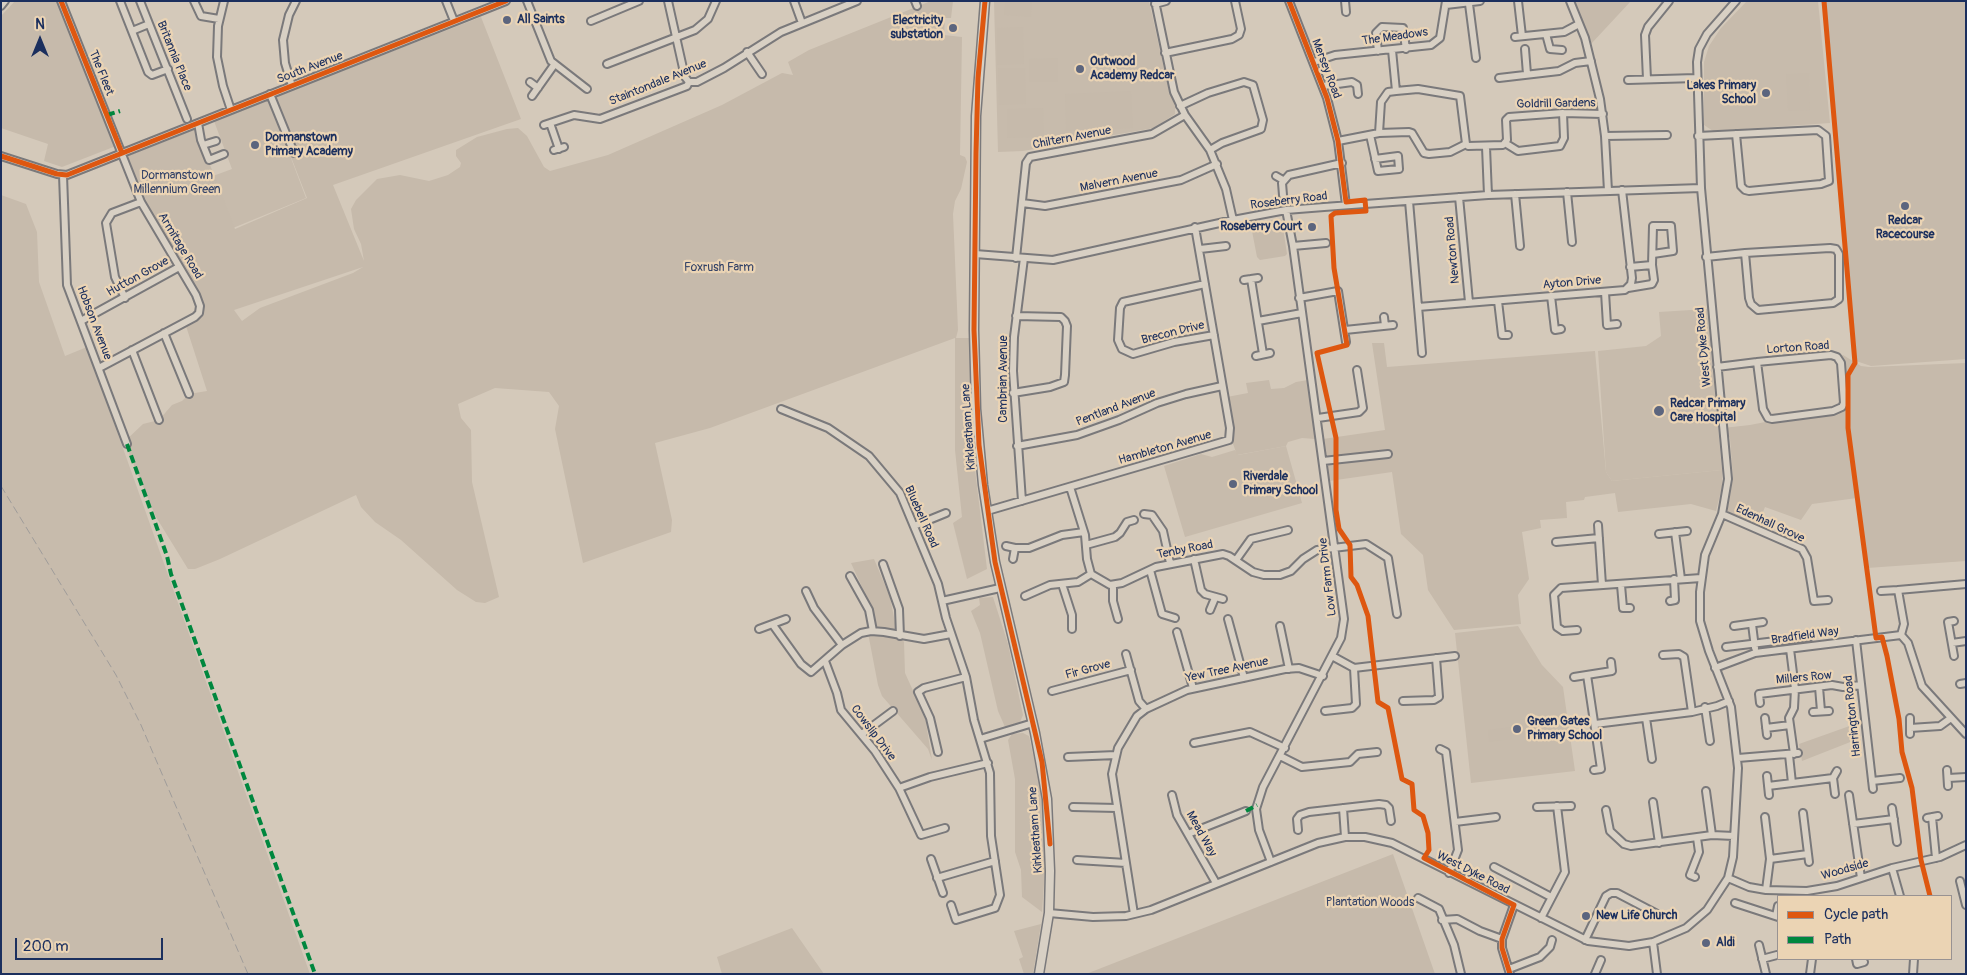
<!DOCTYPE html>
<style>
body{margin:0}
#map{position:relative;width:1967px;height:975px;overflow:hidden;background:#d4c9ba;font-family:Pangolin,sans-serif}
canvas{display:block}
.frame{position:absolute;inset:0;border:2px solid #1b2f5e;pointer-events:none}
.legend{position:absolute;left:1777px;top:895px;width:175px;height:65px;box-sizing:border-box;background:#ebd4b4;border:1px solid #989292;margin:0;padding:6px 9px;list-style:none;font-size:15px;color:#1b2f5e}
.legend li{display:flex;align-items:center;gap:10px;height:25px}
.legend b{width:25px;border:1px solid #989292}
.north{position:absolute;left:15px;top:15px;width:50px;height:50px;-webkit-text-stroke:4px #ebd4b4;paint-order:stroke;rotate:0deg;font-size:14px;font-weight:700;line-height:20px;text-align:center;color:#1b2f5e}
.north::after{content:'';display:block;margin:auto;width:18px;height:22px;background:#1b2f5e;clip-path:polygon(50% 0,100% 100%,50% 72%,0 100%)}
.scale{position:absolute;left:15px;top:938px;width:148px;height:22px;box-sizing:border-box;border:2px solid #1b2f5e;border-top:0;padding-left:6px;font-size:15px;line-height:18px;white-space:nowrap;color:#1b2f5e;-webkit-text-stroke:4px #ebd4b4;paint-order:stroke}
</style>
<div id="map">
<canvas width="1967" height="975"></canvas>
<div class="frame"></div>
<ul class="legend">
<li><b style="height:6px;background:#de5710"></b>Cycle path</li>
<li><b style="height:6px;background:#00873e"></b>Path</li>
</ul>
<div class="north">N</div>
<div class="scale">200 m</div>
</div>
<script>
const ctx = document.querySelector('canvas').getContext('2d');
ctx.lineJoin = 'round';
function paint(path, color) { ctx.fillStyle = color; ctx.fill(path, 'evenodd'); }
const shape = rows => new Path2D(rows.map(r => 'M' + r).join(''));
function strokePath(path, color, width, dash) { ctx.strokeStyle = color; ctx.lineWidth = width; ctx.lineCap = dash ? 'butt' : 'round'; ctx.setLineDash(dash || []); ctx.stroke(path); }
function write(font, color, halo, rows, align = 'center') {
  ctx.font = font + ' Pangolin,sans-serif'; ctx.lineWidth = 4.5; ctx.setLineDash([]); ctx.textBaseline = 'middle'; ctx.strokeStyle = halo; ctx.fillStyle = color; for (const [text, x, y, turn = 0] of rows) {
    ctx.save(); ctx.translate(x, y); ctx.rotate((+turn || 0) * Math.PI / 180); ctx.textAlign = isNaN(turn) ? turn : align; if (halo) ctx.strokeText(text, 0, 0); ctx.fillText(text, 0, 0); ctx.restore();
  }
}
const built = shape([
 [994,1,1149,1,1169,91,1175,106,1175,114,1154,128,1023,151,998,152],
 [1747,1,1818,1,1830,123,1713,131,1704,125,1704,62,1709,46,1721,28],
 [269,100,306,198,233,228,213,176,232,169,214,121],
 [1,195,26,204,37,232,39,282,65,356,87,347,310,974,1,974],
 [1707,309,1722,470,1612,481,1606,472,1598,351,1646,346,1661,336,1659,312],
 [1286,446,1302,503,1185,537,1164,466,1201,454,1212,457,1235,450,1238,455],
 [1518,626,1542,665,1563,687,1575,771,1471,783,1455,633],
 [792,928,824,974,722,974,717,957]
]);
const green = shape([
 [15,1,58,1,116,146,62,167,44,161,48,144,1,128,1,16],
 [931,1,953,1,951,18,945,18,944,35,962,37,960,155,965,157,967,162,961,189,955,201,953,214,958,330,956,338,971,338,973,453,987,569,967,579,953,523,962,517,955,450,955,338,710,428,655,443,672,520,671,532,583,563,555,429,559,406,549,392,495,388,458,404,461,418,471,430,472,482,499,597,485,603,476,602,457,590,401,540,375,522,361,507,356,495,220,559,195,569,188,569,156,517,124,442,143,424,159,420,172,405,182,401,189,394,207,391,186,326,202,317,204,307,199,292,145,203,128,156,196,129,235,229,307,198,291,157,297,155,274,97,481,17,521,119,333,185,364,261,361,244,354,229,351,209,356,200,377,179,400,175,429,181,448,175,460,167,461,163,456,156,456,150,477,137,507,129,518,128,527,136,544,167,550,171,608,155,722,105,782,73,793,75,788,62,809,50],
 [363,267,353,273,260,308,242,321,234,310],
 [1005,1,1032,1,1031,17,1004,15],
 [1574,1,1631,1,1591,44],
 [1824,1,1966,1,1966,359,1871,366,1856,361],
 [1023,27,1024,64,997,65,997,28],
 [1058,58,1058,82,1029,82,1029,59],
 [998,68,1025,68,1026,104,999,105],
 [1809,73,1810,110,1788,111,1786,74],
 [1131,91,1133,128,1066,131,1065,94],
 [1043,108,1044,137,1007,138,1007,109],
 [1279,219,1282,221,1287,254,1285,256,1260,260,1257,257,1252,231,1248,231,1247,225],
 [1372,343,1384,343,1387,367,1595,351,1606,472,1612,481,1722,470,1722,487,1716,511,1691,504,1618,512,1615,493,1585,497,1584,500,1566,502,1567,518,1540,520,1541,528,1522,532,1529,579,1518,595,1521,624,1454,630,1428,590,1423,555,1401,534,1392,472,1329,481,1323,439,1385,430],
 [1843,355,1861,366,1869,367,1966,363,1966,561,1867,568,1857,498,1812,504,1801,520,1765,507,1758,524,1727,513,1733,478,1730,438,1723,428,1750,425,1842,407,1837,357],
 [1269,380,1271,389,1284,388,1296,382,1308,380,1315,439,1302,438,1288,442,1286,446,1237,455,1231,438,1227,397,1248,393,1246,383],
 [874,559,890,597,896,628,904,642,905,673,925,717,932,760,928,749,882,696,878,685,868,633,877,632,866,596,851,563],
 [993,597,1008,644,1023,715,1020,722,1005,727,998,711,980,633,971,611,980,605,979,598],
 [1858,723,1858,739,1802,761,1799,744],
 [1510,727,1512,739,1489,742,1488,730],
 [1023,733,1029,736,1043,799,1045,870,1042,912,1022,897,1021,870,1015,852,1015,779,1008,740,1012,734],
 [1393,854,1435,974,1086,974],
 [1041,924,1033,974,1024,974,1019,959,1023,957,1014,931]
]);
const minor = shape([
 [61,1,141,202,196,295,200,306,199,313,195,317,99,368],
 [120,1,148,72,152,75,168,69],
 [140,1,187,119],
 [194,1,201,16,219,19],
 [224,1,218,26,217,57,223,86,231,110],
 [446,1,454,21],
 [527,1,551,61,587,89],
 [668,1,685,77,689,82],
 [794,1,802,23],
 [915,1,917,6],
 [1155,1,1174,92,1185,115,1210,150,1226,189,1233,220],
 [1289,1,1327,98,1338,141,1346,205],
 [1345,1,1346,12],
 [1518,1,1522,36],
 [1570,1,1585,38,1600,99,1605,136,1608,191],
 [1155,4,1166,1],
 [1469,4,1476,58],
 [1446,5,1480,1],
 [1,6,5,1],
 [591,21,639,1],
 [132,31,149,24],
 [1546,34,1550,49,1562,50],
 [1515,37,1564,32,1579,24],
 [1525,49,1527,74],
 [1392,50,1396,91,1418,89,1460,96,1466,144,1468,146,1503,145,1507,140,1506,120,1509,117,1563,113,1603,114],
 [1378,51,1376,33,1382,27,1403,28,1406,49],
 [747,52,762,74],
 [1165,53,1232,39,1239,35,1241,29,1235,1],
 [1314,62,1335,55,1431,45,1440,38,1446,1],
 [607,64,695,30,708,19,716,1],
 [1499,78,1559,71,1575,63,1591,61],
 [1647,79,1645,35,1648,27,1669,1],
 [1628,80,1696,78],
 [530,82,538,88],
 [292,86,285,63,283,40,289,15,296,1],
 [1323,86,1352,82,1357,85,1358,94],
 [270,94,294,153],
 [532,96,554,65],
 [1180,106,1208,93,1244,82,1253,85,1263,120,1261,129,1222,143,1210,150],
 [198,123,201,140,209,160,224,154],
 [550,123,559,149],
 [544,125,574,115,600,119,687,86,689,82,697,82,724,68,781,32,857,1],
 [1379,133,1381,102,1388,92,1396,91],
 [1370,135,1378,171,1399,169,1398,156,1375,159],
 [1605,136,1667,135],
 [1698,136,1818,130,1826,136,1829,181,1821,184,1749,191,1745,190,1741,186,1736,134],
 [1338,141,1379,133,1409,132,1412,133,1424,153,1429,154,1450,152,1466,144],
 [1505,143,1518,151,1560,146,1564,138,1563,113],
 [203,145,216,141],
 [1486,147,1488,195],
 [554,150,564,147],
 [1,156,57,174,67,175,506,1],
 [63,175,67,285,127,444],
 [1276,176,1283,180],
 [1567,192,1572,242],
 [1515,194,1520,246],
 [1283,195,1282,183,1289,175,1342,163],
 [1459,197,1469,302],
 [1409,201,1422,353],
 [1022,203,1045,206,1181,180,1217,164],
 [1293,246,1326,243],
 [1200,249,1226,246],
 [975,254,1053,260,1233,220,1286,210,1324,207,1488,195,1701,188],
 [1706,257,1745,253,1749,298,1751,304,1758,310,1833,303,1839,299,1839,254,1836,249,1830,248,1745,253],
 [1016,258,1026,163,1030,157,1152,134,1185,115],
 [1630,267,1652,265],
 [1251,279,1263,354],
 [1244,280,1258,278],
 [1205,284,1123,302,1120,308,1118,340,1122,349,1133,354,1174,342,1214,335],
 [1628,288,1652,284,1654,280,1652,265,1653,226,1671,226,1673,251,1653,254],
 [1605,292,1607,325,1617,324],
 [1551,296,1555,330,1561,329],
 [125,298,115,277,106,223,112,213,141,202],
 [1299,298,1338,291,1346,342],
 [1498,301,1502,335,1508,335],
 [1418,307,1625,290,1631,284,1632,278,1622,190],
 [1384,317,1385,326],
 [81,321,179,267],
 [1258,321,1302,313],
 [1345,330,1393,325],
 [164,333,189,394],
 [132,350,159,420],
 [1256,356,1270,353],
 [1717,367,1757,362,1831,355,1837,357,1841,363,1844,403,1842,407,1833,411,1772,419,1768,418,1763,409,1757,362],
 [1013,393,1050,387,1064,382,1065,375,1067,326,1065,321,1061,317,1016,316],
 [781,409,828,428,869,456,900,493,938,584,946,618,966,677,974,720,990,773,991,836,1000,895,995,908,956,920,951,905],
 [1318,418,1359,412,1363,408,1357,370],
 [1017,446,1077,435,1119,420,1157,403,1186,394,1222,386],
 [1323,461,1388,454],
 [1070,487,1085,535,1087,559,1091,574,1110,585,1122,583,1156,567,1223,554,1229,556,1253,572,1264,575,1280,575,1291,571,1303,559,1317,550,1366,544,1388,558,1397,614],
 [1022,501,1013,371,1014,337,1024,258],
 [987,511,1229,440,1230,428,1195,227],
 [1144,514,1152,515,1163,531,1170,563],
 [1722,514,1802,549,1807,558,1814,601,1828,600],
 [1598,525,1602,585],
 [914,526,946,513],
 [1675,532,1681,579],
 [1659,534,1687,531],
 [1556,542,1599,538],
 [1086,545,1115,537,1120,533,1127,522,1134,520],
 [1006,546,1015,548,1013,559],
 [1015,548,1029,548,1062,535,1084,532],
 [1194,559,1201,590,1205,594,1223,599],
 [1236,560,1251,539,1288,530],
 [883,564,899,609,900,636],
 [1150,570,1162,614,1175,618],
 [850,576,869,610,873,631],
 [1062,584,1072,615,1072,629],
 [1113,585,1113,601,1118,619],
 [1621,585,1623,608,1630,608],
 [806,591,814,608,842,645],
 [1881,591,1898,590],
 [1025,596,1050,585,1078,582,1091,574],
 [942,601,1000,588],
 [1670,601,1675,600,1674,579],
 [1210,610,1215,598],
 [1228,619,1244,678],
 [1954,621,1948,622,1954,656],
 [1752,624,1755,648],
 [773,625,801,664,811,672,842,645,861,633,871,631,884,632,924,639,951,634],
 [1280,626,1289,669],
 [1734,626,1763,622],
 [759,629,786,619],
 [1577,630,1563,631,1557,627,1554,595,1561,588,1701,578],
 [1177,632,1193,688],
 [1901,635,1908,643,1922,686,1966,734],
 [1901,635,1904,624,1898,590,1966,584],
 [1856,640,1873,789],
 [1952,643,1966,641],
 [1726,647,1809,637],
 [1790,649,1795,689,1794,708,1789,718,1794,754],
 [1126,654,1139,701,1146,709],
 [1663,655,1679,654,1684,657,1692,712],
 [1332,656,1354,668,1455,656],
 [825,661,837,693,841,710,875,751,899,788,921,835,945,828],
 [1715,668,1755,653,1901,635],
 [1587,675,1601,769,1594,770],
 [1574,677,1612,671,1611,662],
 [1960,684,1966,683],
 [1819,687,1821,711],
 [1052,691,1131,670],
 [1403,701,1434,700,1439,697,1436,658],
 [1760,703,1759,694,1832,685,1843,687,1861,685],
 [1705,707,1710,741],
 [1325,711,1352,708,1356,704,1354,668],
 [1813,712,1829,711],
 [1646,718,1652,759],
 [1765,718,1767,735],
 [1910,718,1910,734],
 [1595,724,1692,712,1717,706,1729,701],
 [1766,728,1790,725],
 [1910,728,1940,726,1951,718],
 [862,734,893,711],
 [980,739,1033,723],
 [1194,743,1250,732,1285,748],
 [1440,749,1446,752,1458,850,1449,873],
 [938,752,930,718,918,692,924,688,966,677],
 [1789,755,1792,783],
 [1280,756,1302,767,1350,762,1358,754,1377,752],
 [1068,757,1116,755],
 [1738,758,1798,753],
 [1947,770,1948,786],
 [1767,776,1769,795],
 [1948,778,1966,777],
 [1872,781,1900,778],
 [1768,786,1833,778],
 [899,788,930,777,988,763],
 [1706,791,1712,835],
 [1835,794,1833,778,1837,771],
 [1172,795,1177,815,1216,883],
 [1849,795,1861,878],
 [1653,802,1659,843],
 [1073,807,1117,808],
 [1537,807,1571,806],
 [1343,808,1345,837],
 [1892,808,1897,842],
 [1606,810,1610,831,1624,844,1631,846,1712,835,1734,836],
 [1803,813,1809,862],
 [1765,817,1770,859,1766,890],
 [1932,817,1936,858],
 [1927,818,1938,816],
 [1455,822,1496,817],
 [1853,824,1894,819],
 [1298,830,1297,819,1300,815,1309,812,1379,804,1386,805,1389,808,1391,821],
 [1188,834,1246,811],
 [931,859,943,893],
 [1770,859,1808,854],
 [1077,860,1126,863],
 [1271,862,1259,830,1256,809,1263,787,1341,638,1344,619,1293,246,1286,210],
 [1494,867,1551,897],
 [1892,868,1900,896],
 [1695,877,1690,875,1699,852,1697,838],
 [937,878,995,861],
 [1728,878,1749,887,1766,890,1807,891,1837,886,1892,868,1940,857,1966,845],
 [1960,881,1966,905],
 [1418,898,1439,909,1454,945,1461,974],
 [1735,903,1778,917],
 [1049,913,1093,917,1126,916,1151,910,1318,843,1345,837,1365,837,1392,843,1588,941,1629,946,1653,942,1686,928,1707,910,1728,878,1733,857,1738,768,1731,707,1709,651,1700,621,1700,592,1705,555,1722,514,1728,479,1701,188,1697,62,1699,49,1707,34,1736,1],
 [1134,914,1112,774,1118,748,1137,716,1146,709,1187,690,1285,669,1299,668,1323,676],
 [1776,916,1778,906],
 [1541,918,1565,872,1557,806],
 [1442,920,1457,919,1480,931,1502,939],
 [1585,940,1606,896,1611,893,1617,893,1659,915],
 [1653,942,1657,974],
 [1759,945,1766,974],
 [1762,959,1777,955],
 [1856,959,1857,964,1864,962],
 [1509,969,1540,957,1550,947,1552,940],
 [1510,974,1502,948,1502,939,1514,905],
 [1595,974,1601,960],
 [1810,974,1812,959],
 [1913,974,1914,959]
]);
const major = shape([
 [985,1,976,116,974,330,976,409,983,485,995,562,1035,733,1047,799,1050,871,1049,913,1039,974]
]);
const rail = shape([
 [1,486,116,675,141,725,248,974]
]);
const quiet = shape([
 [107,115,120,111],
 [127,444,167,556,171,574,315,974],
 [1246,811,1257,805]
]);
const cycleway = shape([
 [61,1,122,153],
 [985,1,978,78,976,153,974,330,979,445,995,562,1042,762,1050,844],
 [1289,1,1327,98,1338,141,1346,202,1365,200,1366,211,1335,213,1331,216,1334,268,1347,345,1317,353,1336,438,1336,510,1339,529,1350,545,1351,577,1357,585,1368,616,1378,702,1388,708,1402,779,1412,784,1414,810,1423,816,1428,833,1429,850,1424,858,1514,905,1502,939,1502,948,1510,974],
 [1824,1,1855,363,1848,375,1848,428,1876,638,1882,637,1887,656,1899,719,1902,752,1912,788,1921,860,1930,896],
 [1,156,57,174,67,175,506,1]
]);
const markers = [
 [507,20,5,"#5c657e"],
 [953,28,5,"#5c657e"],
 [1080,69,5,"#5c657e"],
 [1766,93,5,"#5c657e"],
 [255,145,5,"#5c657e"],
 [1905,206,5,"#5c657e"],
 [1312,227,5,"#5c657e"],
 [1659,411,6,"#5c657e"],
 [1233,484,5,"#5c657e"],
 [1517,729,5,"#5c657e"],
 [1586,916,5,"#5c657e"],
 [1706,943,5,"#5c657e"]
];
const poiNames = [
 ["All Saints",517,20],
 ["Electricity",943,21,"right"],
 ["substation",943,35,"right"],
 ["Outwood",1090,62],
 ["Academy Redcar",1090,76],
 ["Lakes Primary",1756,86,"right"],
 ["School",1756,100,"right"],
 ["Dormanstown",265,138],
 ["Primary Academy",265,152],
 ["Redcar",1905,221,"center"],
 ["Racecourse",1905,235,"center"],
 ["Roseberry Court",1302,227,"right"],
 ["Redcar Primary",1670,404],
 ["Care Hospital",1670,418],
 ["Riverdale",1243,477],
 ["Primary School",1243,491],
 ["Green Gates",1527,722],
 ["Primary School",1527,736],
 ["New Life Church",1596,916],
 ["Aldi",1716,943]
];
const streetNames = [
 ["The Meadows",1395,37,-8],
 ["Britannia Place",174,56,68],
 ["South Avenue",310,68,-21],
 ["Mersey Road",1326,69,69],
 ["The Fleet",101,73,68],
 ["Staintondale Avenue",658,83,-22],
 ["Goldrill Gardens",1556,104,-1],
 ["Chiltern Avenue",1072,138,-11],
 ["Malvern Avenue",1119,181,-11],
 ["Roseberry Road",1289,201,-7],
 ["Armitage Road",180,246,59],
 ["Newton Road",1453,250,-95],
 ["Hutton Grove",138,277,-29],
 ["Ayton Drive",1572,283,-5],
 ["Hobson Avenue",94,323,69],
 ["Brecon Drive",1173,333,-14],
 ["West Dyke Road",1704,347,-95],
 ["Lorton Road",1798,348,-4],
 ["Cambrian Avenue",1004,379,-90],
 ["Pentland Avenue",1116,408,-21],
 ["Kirkleatham Lane",969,427,-94],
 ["Hambleton Avenue",1165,448,-16],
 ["Bluebell Road",921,517,66],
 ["Edenhall Grove",1770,524,25],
 ["Tenby Road",1185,550,-11],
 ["Low Farm Drive",1328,577,-97],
 ["Bradfield Way",1805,636,-8],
 ["Fir Grove",1088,670,-15],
 ["Yew Tree Avenue",1227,670,-12],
 ["Millers Row",1804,678,-5],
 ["Harrington Road",1853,716,-96],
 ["Cowslip Drive",873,733,53],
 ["Kirkleatham Lane",1036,830,-94],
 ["Mead Way",1201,834,61],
 ["Woodside",1845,870,-16],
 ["West Dyke Road",1473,873,27]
];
const parkNames = [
 ["Dormanstown",177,176],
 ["Millennium Green",177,190],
 ["Foxrush Farm",719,268],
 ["Plantation Woods",1370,903]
];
paint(built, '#c7bbac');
paint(green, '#c6baab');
strokePath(minor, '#7a797b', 10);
strokePath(major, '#7a797b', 11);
strokePath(minor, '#d8d0c4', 6);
strokePath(major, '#d8d0c4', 8);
strokePath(rail, '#9f9c9a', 1, [8, 4]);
strokePath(quiet, '#00873e', 4, [8, 4]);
strokePath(cycleway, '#de5710', 5);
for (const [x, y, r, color] of markers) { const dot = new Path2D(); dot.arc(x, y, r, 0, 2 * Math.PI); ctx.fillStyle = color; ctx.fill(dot); strokePath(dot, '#ebd4b4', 2); }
write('bold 12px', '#1b2f5e', '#ebd4b4', poiNames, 'left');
write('12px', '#1b2f5e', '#ebd4b4', streetNames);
write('12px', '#344368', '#ebd4b4', parkNames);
</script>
